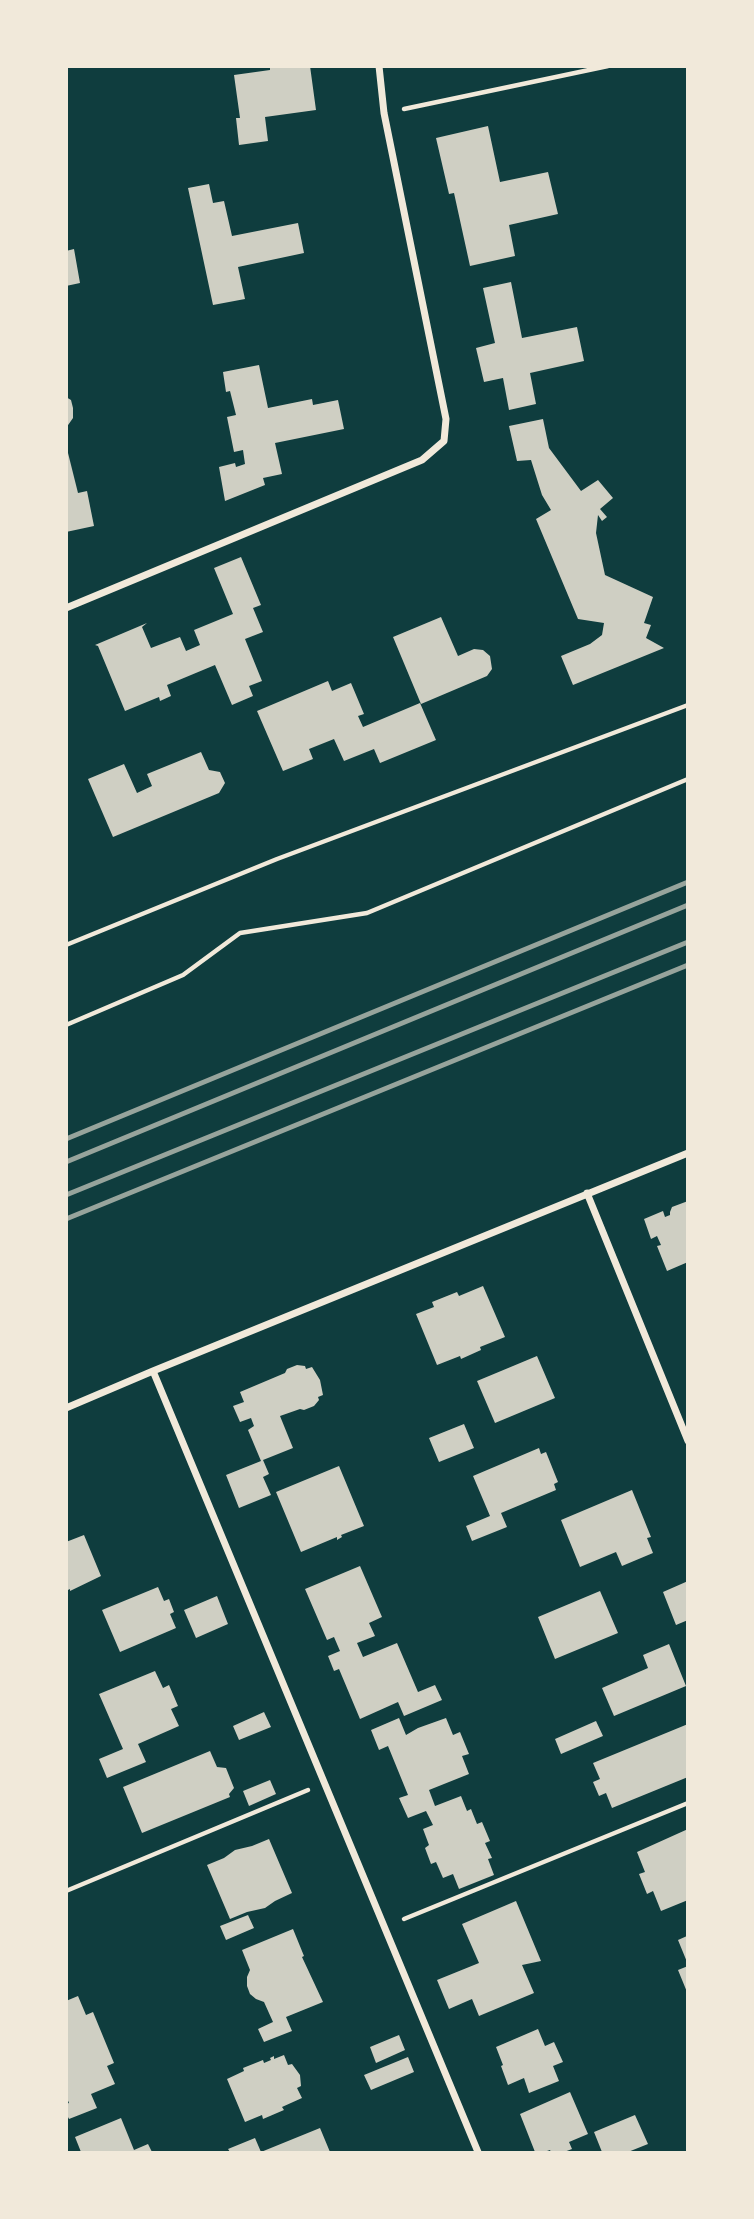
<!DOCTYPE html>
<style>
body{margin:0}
#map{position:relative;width:754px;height:2219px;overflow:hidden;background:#0f3d3e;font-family:Karla,sans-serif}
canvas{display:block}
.frame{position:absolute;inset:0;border:68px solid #f1e9da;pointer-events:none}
</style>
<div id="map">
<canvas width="754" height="2219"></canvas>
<div class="frame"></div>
</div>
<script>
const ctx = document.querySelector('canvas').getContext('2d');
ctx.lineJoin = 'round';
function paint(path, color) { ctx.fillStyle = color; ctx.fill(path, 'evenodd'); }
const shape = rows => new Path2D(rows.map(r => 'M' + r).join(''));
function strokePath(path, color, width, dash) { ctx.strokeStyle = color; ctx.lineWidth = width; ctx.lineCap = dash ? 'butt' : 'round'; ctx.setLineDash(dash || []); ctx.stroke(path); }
const building = shape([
 [270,66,310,66,316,110,265,117,268,141,239,145,236,118,240,118,234,75,270,70],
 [488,126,500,182,548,172,558,214,509,225,515,256,470,266,454,193,449,194,436,138],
 [209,184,213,203,224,201,232,236,298,223,304,253,238,267,245,299,213,305,188,188],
 [74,249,80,283,66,286,66,251],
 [511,282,522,338,577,327,584,361,530,373,536,404,509,410,503,378,484,382,476,348,495,343,483,288],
 [259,365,268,408,312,399,313,405,338,400,344,429,275,443,282,474,263,478,265,485,225,501,219,467,235,463,236,467,245,464,243,450,234,452,227,417,236,415,230,391,226,392,223,372],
 [66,397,71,400,73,408,73,418,66,428],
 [543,419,549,448,581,491,598,480,613,498,600,509,607,517,602,521,598,515,596,533,605,575,653,597,644,623,651,625,646,638,664,648,573,685,561,656,590,644,602,635,604,623,578,619,536,519,551,510,542,495,531,460,517,461,509,426],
 [66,445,78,493,87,491,94,526,66,532],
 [241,557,261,605,253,608,263,632,245,639,262,681,249,686,253,696,232,705,215,665,167,685,171,696,160,701,159,697,125,711,98,646,95,645,147,623,142,627,151,648,180,637,186,651,200,645,194,630,233,614,214,568],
 [441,617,458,656,474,649,483,650,490,656,492,669,487,676,421,704,393,637],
 [328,681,332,691,351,683,364,714,358,716,363,727,420,703,436,740,380,763,374,749,344,761,334,739,309,749,313,759,283,771,257,711],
 [201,752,209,770,220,772,225,783,219,793,113,837,88,779,124,764,137,793,152,786,147,774],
 [688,1201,688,1262,667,1271,657,1246,661,1245,657,1236,651,1239,644,1219,663,1211,665,1217,670,1215,670,1212,672,1207],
 [483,1286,505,1337,480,1347,481,1350,461,1359,460,1356,437,1365,416,1314,434,1307,432,1302,457,1292,459,1296],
 [537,1356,555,1398,495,1423,477,1381],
 [297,1365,305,1366,306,1369,312,1367,320,1380,323,1395,318,1397,319,1400,314,1406,304,1410,300,1409,280,1416,293,1448,263,1460,269,1474,263,1477,271,1495,239,1508,226,1475,261,1461,248,1430,254,1426,251,1418,240,1422,233,1406,244,1402,240,1392,285,1373,287,1369],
 [464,1424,474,1448,439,1462,429,1438],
 [539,1448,541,1454,546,1452,558,1482,554,1484,556,1490,501,1513,507,1527,472,1541,466,1526,490,1516,473,1476],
 [339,1466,364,1526,341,1535,342,1537,337,1540,337,1537,301,1552,276,1492],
 [632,1490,651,1537,647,1538,653,1553,622,1566,616,1552,580,1567,561,1520],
 [84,1535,101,1576,70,1591,70,1589,66,1591,66,1542],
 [360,1566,382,1617,369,1623,375,1636,357,1643,363,1657,397,1643,418,1692,435,1685,442,1700,404,1716,398,1702,360,1719,339,1669,334,1671,328,1656,340,1651,334,1637,327,1640,305,1589],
 [688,1581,688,1620,676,1625,663,1592],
 [158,1587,164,1601,169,1599,174,1612,170,1614,176,1628,120,1652,102,1610],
 [600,1591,618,1633,555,1659,538,1617],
 [217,1596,228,1624,196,1638,184,1610],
 [669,1644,686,1686,614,1716,602,1688,648,1668,643,1655],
 [155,1671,163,1688,169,1685,178,1706,171,1709,179,1726,138,1744,146,1762,107,1778,99,1759,123,1749,99,1694],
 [264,1712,271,1727,239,1740,233,1726],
 [399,1718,406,1735,418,1728,446,1718,453,1735,460,1732,469,1754,462,1756,469,1774,429,1790,435,1806,461,1796,467,1811,471,1809,477,1824,482,1822,490,1841,485,1843,492,1858,488,1859,494,1875,459,1889,453,1874,443,1878,436,1862,431,1864,425,1848,429,1845,423,1829,433,1825,426,1811,408,1818,399,1798,408,1795,388,1746,379,1750,371,1730],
 [596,1721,603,1736,561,1754,555,1739],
 [688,1724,688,1777,612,1808,606,1793,599,1796,593,1782,600,1779,593,1763],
 [210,1751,217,1767,226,1768,234,1788,229,1794,230,1797,142,1833,123,1787],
 [270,1780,276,1794,249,1806,243,1791],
 [688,1829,688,1900,661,1911,653,1891,647,1894,639,1874,645,1872,637,1852],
 [269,1839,292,1893,275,1901,265,1908,247,1912,230,1919,207,1865,224,1858,235,1850,252,1846],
 [516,1901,541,1961,522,1965,534,1993,479,2016,472,1999,449,2009,437,1980,479,1963,462,1924],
 [248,1915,254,1928,226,1940,220,1926],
 [293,1929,304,1956,302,1957,323,2002,286,2017,292,2031,264,2042,258,2029,273,2022,264,2002,256,1999,250,1994,247,1986,247,1977,250,1970,242,1950],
 [687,1936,687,1962,678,1940],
 [688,1966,688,1992,687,1992,678,1970],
 [78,1996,86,2015,93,2012,114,2063,107,2066,115,2084,91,2094,97,2108,69,2119,66,2113,66,2104,69,2103,66,2096,66,2001],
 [538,2029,545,2046,554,2042,563,2062,553,2066,559,2081,529,2093,524,2078,508,2085,501,2066,503,2065,496,2047],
 [399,2035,405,2050,376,2063,370,2047],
 [284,2055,288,2065,292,2064,300,2075,301,2086,297,2088,302,2098,282,2107,284,2110,263,2119,262,2115,245,2122,227,2079,244,2071,243,2068,263,2060,264,2063,271,2060,270,2058,274,2056,274,2059],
 [408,2057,414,2072,371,2090,364,2075],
 [570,2092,588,2134,569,2142,572,2149,564,2152,551,2152,550,2150,544,2152,535,2152,520,2114],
 [635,2115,648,2144,628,2152,602,2152,594,2132],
 [121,2118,134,2150,148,2144,152,2152,81,2152,75,2137],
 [320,2128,330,2152,230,2152,228,2149,255,2138,261,2152]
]);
const path = shape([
 [404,109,608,66],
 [66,945,277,859,688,705],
 [66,1025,183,975,240,933,367,913,688,779],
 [66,1891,308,1790],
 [404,1919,688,1803]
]);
const minor = shape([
 [66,608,422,460,444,441,446,419,384,113,379,66],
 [587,1193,688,1441],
 [153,1371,478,2152],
 [66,1408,153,1371,688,1153]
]);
const rail = shape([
 [66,1139,688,882],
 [66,1162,688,905],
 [66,1195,688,942],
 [66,1219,688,965]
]);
paint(building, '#cfcfc3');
strokePath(path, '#f1e9da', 4.5);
strokePath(minor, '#f1e9da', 7);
strokePath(rail, '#97a49c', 5);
</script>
